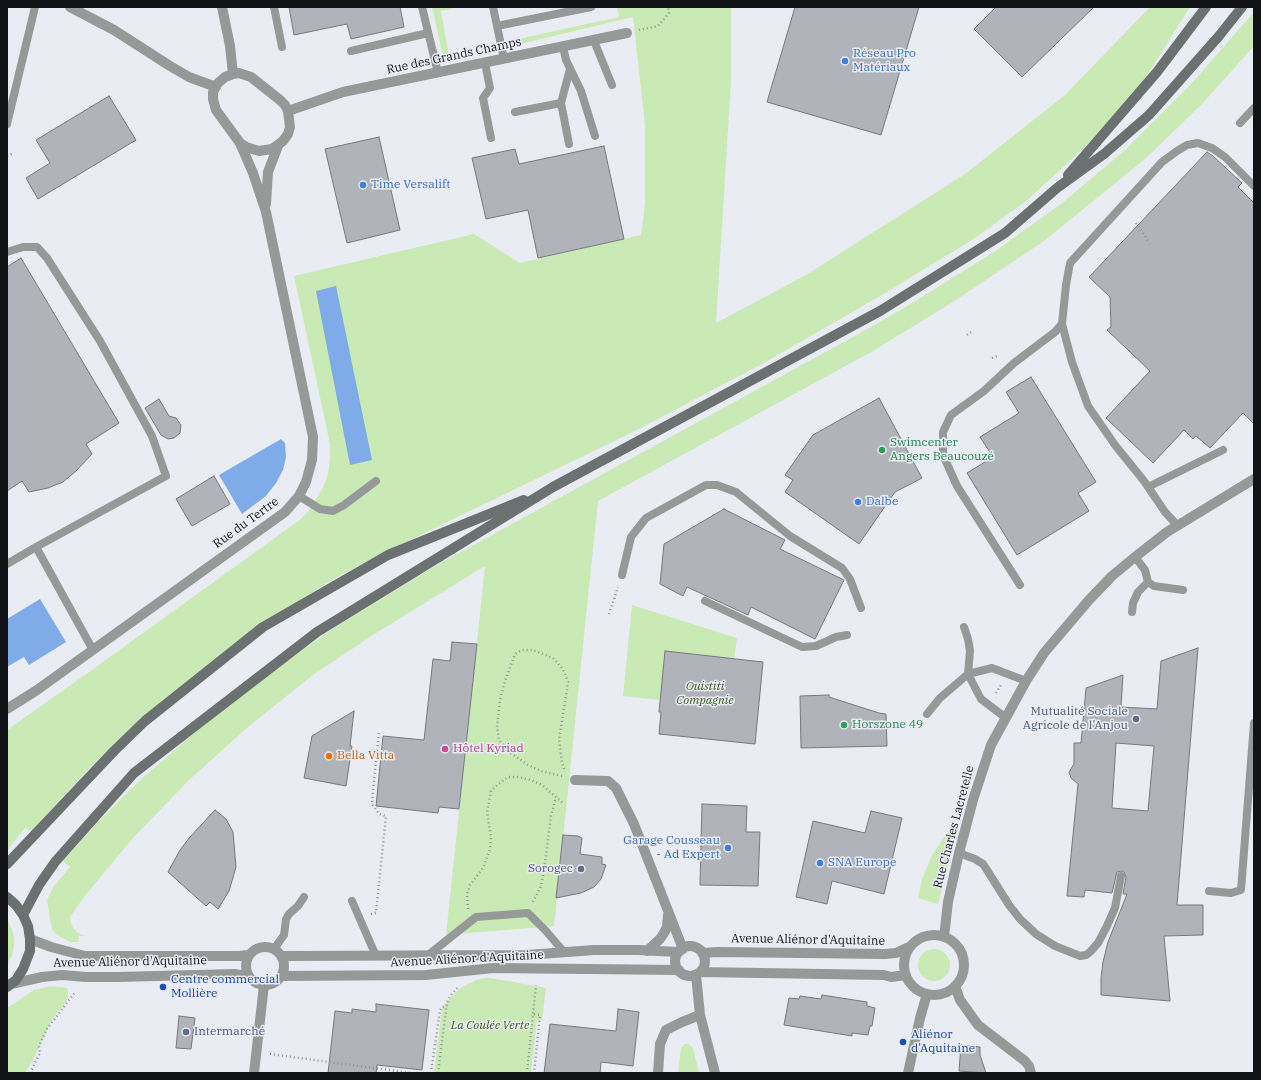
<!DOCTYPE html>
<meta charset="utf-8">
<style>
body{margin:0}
#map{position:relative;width:1261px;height:1080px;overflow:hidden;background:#eaecf4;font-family:"IBM Plex Serif",serif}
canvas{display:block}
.frame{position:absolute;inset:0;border:8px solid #121316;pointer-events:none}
</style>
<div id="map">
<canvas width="1261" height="1080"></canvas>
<div class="frame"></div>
</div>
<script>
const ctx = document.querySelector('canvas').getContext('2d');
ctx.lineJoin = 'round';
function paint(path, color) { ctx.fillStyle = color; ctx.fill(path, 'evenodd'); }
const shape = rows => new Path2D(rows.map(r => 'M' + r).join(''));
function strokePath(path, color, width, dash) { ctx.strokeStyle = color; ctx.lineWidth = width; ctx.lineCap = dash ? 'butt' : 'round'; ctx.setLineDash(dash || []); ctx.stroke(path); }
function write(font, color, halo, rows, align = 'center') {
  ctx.font = font + ' "IBM Plex Serif",serif'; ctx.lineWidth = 3; ctx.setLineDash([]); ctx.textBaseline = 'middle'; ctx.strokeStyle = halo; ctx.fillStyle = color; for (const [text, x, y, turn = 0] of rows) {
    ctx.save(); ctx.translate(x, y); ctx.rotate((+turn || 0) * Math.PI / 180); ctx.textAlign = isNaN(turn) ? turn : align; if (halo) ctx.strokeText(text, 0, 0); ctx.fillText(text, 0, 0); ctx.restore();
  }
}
const green = shape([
 [432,7,452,7,452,9,441,11,449,56,443,57],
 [617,7,731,7,731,81,716,323,806,275,965,174,1065,95,1150,7,1190,7,1143,82,1095,136,1069,162,1025,202,972,240,882,295,762,364,639,429,367,561,325,584,230,647,160,703,93,764,31,831,25,828,7,851,7,730,89,672,301,519,310,509,323,488,328,474,330,459,330,444,294,276,474,234,520,263,641,235,645,204,645,125,633,17,520,44,518,39,619,17],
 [1254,12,1254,46,1201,105,1145,159,1044,241,956,300,873,351,598,501,554,926,446,935,485,566,376,633,313,675,248,727,189,780,133,838,84,897,70,917,70,920,73,928,78,933,86,936,79,936,78,942,70,942,57,935,52,930,47,900,53,887,70,867,63,861,100,820,138,782,208,721,255,683,337,626,437,565,851,338,904,308,994,252,1062,203,1124,151,1191,84],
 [632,605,737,638,734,659,763,662,755,744,659,734,661,712,659,712,660,700,623,696],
 [953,824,958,825,953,847,938,904,918,898,922,879,932,855],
 [7,919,11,927,14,936,14,947,12,956,7,965],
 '918 965a16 16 0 1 1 32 0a16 16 0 1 1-32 0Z',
 [483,978,491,978,546,988,542,1020,537,1020,531,1073,434,1073,442,1008,453,995,461,988,476,980],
 [51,986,67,988,68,989,68,999,53,1018,32,1062,25,1073,7,1073,7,1008,34,990],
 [685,1044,688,1044,693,1048,699,1073,678,1073,681,1048]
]);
const water = shape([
 [336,286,372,460,350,465,316,291],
 [281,439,285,443,286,457,283,470,276,483,266,496,242,514,219,475],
 [40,599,66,642,29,665,24,657,7,667,7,619]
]);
const building = shape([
 [289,7,400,7,404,27,351,39,347,24,294,35,289,7],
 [795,7,919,7,881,135,767,102,795,7],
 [996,7,1094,7,1022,77,974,29,996,7],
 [109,96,136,140,38,199,26,178,50,163,36,140,109,96],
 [379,137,400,230,347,243,325,149,379,137],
 [604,146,624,239,538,258,528,210,486,219,472,158,515,149,519,164,604,146],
 [1207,152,1213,156,1242,183,1238,187,1254,203,1254,424,1243,413,1210,448,1196,436,1193,439,1184,430,1153,463,1106,418,1150,371,1107,330,1111,327,1110,297,1089,277,1207,152],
 [21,258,119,423,86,444,92,454,76,471,63,482,48,488,29,492,22,481,7,491,7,267,21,258],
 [1031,377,1096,482,1078,493,1089,511,1017,555,967,473,993,457,980,437,1019,413,1006,392,1031,377],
 [879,398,922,478,895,492,859,544,785,492,793,480,785,475,813,435,879,398],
 [159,399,169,416,176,418,181,425,180,433,174,438,168,439,161,435,145,408,159,399],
 [214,476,230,504,192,526,176,499,214,476],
 [724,509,785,540,780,549,844,580,815,639,751,607,748,615,687,587,683,596,660,584,664,544,724,509],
 [452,642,477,644,459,809,439,807,438,813,376,806,383,736,424,740,433,659,450,661,452,642],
 [1198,648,1177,905,1203,905,1203,935,1164,936,1170,1001,1101,995,1101,978,1103,962,1108,942,1127,894,1123,894,1126,877,1124,872,1122,871,1117,872,1112,893,1085,890,1084,897,1067,896,1078,784,1071,778,1069,772,1074,764,1074,743,1081,743,1086,688,1123,675,1121,707,1157,709,1161,661,1198,648],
 [1116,743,1154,746,1148,811,1112,808,1116,743],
 [665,651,763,662,755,744,659,734,661,712,659,712,665,651],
 [829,695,829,697,879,713,886,714,887,746,801,748,800,696,829,695],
 [354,711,350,746,352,746,346,786,304,778,312,736,354,711],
 [702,804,747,806,746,832,760,832,758,886,700,885,702,804],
 [215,810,226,819,233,832,236,867,229,891,218,909,210,902,206,906,168,872,180,850,190,837,215,810],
 [871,811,902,818,884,894,832,881,827,904,796,897,813,821,865,833,871,811],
 [563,835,578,836,582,838,580,854,602,857,602,864,606,865,601,879,594,887,581,893,556,898,563,835],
 [822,995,867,1002,867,1006,875,1008,872,1026,870,1026,868,1035,852,1033,852,1036,784,1025,789,998,799,999,800,996,821,999,822,995],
 [376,1004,429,1010,422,1070,377,1065,376,1073,328,1073,335,1011,352,1013,352,1009,376,1012,376,1004],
 [618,1009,639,1012,633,1066,601,1062,600,1073,544,1073,550,1024,616,1031,618,1009],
 [179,1016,195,1018,191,1049,176,1048,179,1016],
 [961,1045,980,1047,980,1055,986,1073,959,1071,961,1045]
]);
const path = shape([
 [639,30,658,26,669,13,668,7],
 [7,156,12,154],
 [1136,223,1148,241],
 [967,335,971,332],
 [992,358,997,356],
 [609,614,618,587],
 [996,693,1001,685],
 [562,776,541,771,528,765,509,752,499,740,497,726,500,700,505,681,515,654,522,650,533,650,553,658,562,668,565,674,568,682,567,690,559,739,562,763,565,772],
 [533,902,541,886,544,871,551,816,556,797],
 [468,909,467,894,470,885,483,868,490,849,491,838,487,812,491,791,496,786,508,777,518,777,531,780,542,785,564,804],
 [371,914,376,913,386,816,379,814,373,805,372,800,379,733],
 [534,1014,540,1015,534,1073],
 [270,1054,411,1073],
 [30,1073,40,1053,39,1046,47,1029,76,991],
 [431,1073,440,1010,442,1007,447,1006],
 [438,1073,447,1002,451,995,459,986],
 [527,1073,536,985]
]);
const service = shape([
 [274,7,282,47],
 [422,7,438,73],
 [493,7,504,59],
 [497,26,591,7],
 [594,41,612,85],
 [563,47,566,60,581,91,595,136],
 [351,51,428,33],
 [485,63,490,88,483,98,491,138],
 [561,103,569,144],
 [515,112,561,103,570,69],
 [1240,123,1254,108],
 [7,124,35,7],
 [7,252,23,247,37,247,47,258,100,341,152,436,166,476,36,547,93,650],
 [1148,487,1223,450],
 [299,496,320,509,333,511,344,505,376,481],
 [1178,526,1165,512,1144,481,1115,445,1088,406,1072,362,1062,324,1066,285,1070,263,1162,162,1177,151,1187,145,1198,143,1212,148,1225,157,1254,186],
 [1135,557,1145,570,1148,582,1154,586,1183,590],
 [7,564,36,547],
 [622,575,631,537,646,518,706,485,717,485,736,492,790,536,842,568,850,579,861,608],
 [1020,585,957,486,943,455,943,432,951,415,984,391,1014,363,1055,332,1062,324],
 [705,601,802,647,816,646,836,637,847,635],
 [1132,612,1133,603,1138,592,1148,582],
 [964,627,968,639,970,651,968,674,981,699,1006,718],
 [927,714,940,698,968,674,992,668,1026,681],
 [959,853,975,859,983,864,987,870,1009,905,1020,919,1036,934,1055,946,1080,956,1086,955,1090,952,1098,943,1106,928,1115,908,1121,876],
 [1209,891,1231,893,1241,890,1254,723],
 [352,901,376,956],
 [274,949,284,935,286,919,289,914,298,906,304,897],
 [427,956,476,917,528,913,546,931,564,952]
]);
const minor = shape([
 [70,7,114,30,170,66,189,77,216,87],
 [222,7,230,46,233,74],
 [239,73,251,77,280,100,285,105,288,111,290,127,288,134,283,141,272,149,259,151,246,147,240,143,216,110,213,99,213,92,217,84,225,77,233,74,239,73],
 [288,111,343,92,627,33],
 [266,204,268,172,278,146],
 [7,709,37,690,285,512,299,496,306,482,312,460,313,437,266,212,253,173,240,143],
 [575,780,608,781,616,788,634,824,683,949],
 '904 965a30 30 0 1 1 60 0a30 30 0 1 1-60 0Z',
 [944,937,948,902,959,853,973,800,991,745,1026,681,1044,653,1089,600,1112,576,1135,557,1167,532,1254,479],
 [30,939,51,947,85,956,239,956,248,955],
 '675 961a15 15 0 1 1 30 0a15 15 0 1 1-30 0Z',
 '246 966a19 19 0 1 1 38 0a19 19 0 1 1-38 0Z',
 [647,951,660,939,664,933,667,927,668,915],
 [702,953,718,952,885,954,896,953,911,946],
 [282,956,527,955,594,950,638,950,679,952],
 [700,972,884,975,891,977,906,975],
 [696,975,700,1015,715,1073],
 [281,976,426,975,493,968,679,970],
 [11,984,42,977,62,975,86,977,117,977,235,974,249,977],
 [955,986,960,1000,978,1025,1025,1061,1029,1066,1031,1073],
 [254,1073,264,985],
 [658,1073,660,1044,666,1030,682,1022,700,1015],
 [908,1073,920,1018,927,994]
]);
const secondary = shape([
 [1068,175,1157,72,1206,7],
 [7,864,114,751,145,721,263,627,388,555,524,500],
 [7,897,16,905,23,915,28,926,30,939,30,951,23,969,16,980,7,987],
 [23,915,39,885,55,862,134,773,317,632,553,487,880,311,1005,233,1057,188,1104,154,1149,115,1219,36,1242,7]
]);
const markers = [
 [845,61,4,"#3f7fe0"],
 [363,185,4,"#3f7fe0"],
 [882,450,4,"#2e9e5b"],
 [858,502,4,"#3f7fe0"],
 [1136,719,4,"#5c6f8a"],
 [844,725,4,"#2e9e5b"],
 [445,749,4,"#d1479c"],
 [329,756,4,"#e8710a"],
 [728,848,4,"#3f7fe0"],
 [820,863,4,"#3f7fe0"],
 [581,869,4,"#5c6f8a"],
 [163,987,4,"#1a4fb4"],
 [186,1032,4,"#5c6f8a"],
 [903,1042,4,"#1a4fb4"]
];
const shopNames = [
 ["Réseau Pro",853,54],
 ["Matériaux",853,68],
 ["Time Versalift",371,185],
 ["Dalbe",866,502],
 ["Garage Cousseau",720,841,"right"],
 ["- Ad Expert",720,855,"right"],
 ["SNA Europe",828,863]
];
const streetNames = [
 ["Rue des Grands Champs",454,56,-12],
 ["Rue du Tertre",246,523,-36],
 ["Rue Charles Lacretelle",954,827,-75],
 ["Avenue Aliénor d'Aquitaine",808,940,1],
 ["Avenue Aliénor d'Aquitaine",467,959,-3],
 ["Avenue Aliénor d'Aquitaine",130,962,-1]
];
const leisureNames = [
 ["Swimcenter",890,443],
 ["Angers Beaucouzé",890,457],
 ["Horszone 49",852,725]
];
const parkNames = [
 ["Ouistiti",705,687],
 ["Compagnie",705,701],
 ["La Coulée Verte",490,1026]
];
const serviceNames = [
 ["Mutualité Sociale",1128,712],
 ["Agricole de l'Anjou",1128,726],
 ["Sorogec",573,869],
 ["Intermarché",194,1032,"left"]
];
const hotelNames = [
 ["Hôtel Kyriad",453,749]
];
const foodNames = [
 ["Bella Vitta",337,756]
];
const transitNames = [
 ["Centre commercial",171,980],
 ["Mollière",171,994],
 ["Aliénor",911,1035],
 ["d’Aquitaine",911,1049]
];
paint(green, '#caeab5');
paint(water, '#7face8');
paint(building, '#b1b3bb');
strokePath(building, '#76787f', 1);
strokePath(path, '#8f9197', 2.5, [1, 3]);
strokePath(service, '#959998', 8);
strokePath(minor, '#959998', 10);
strokePath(secondary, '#6b7170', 10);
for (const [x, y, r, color] of markers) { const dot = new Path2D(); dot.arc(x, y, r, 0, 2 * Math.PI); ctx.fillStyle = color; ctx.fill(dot); strokePath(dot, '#eaecf4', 1.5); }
write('12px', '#366cbe', '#eaecf4', shopNames, 'left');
write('12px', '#121316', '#eaecf4', streetNames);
write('12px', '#27864d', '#eaecf4', leisureNames, 'left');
write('italic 12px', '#3a5d1a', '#eaecf4', parkNames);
write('12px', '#4e5e75', '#eaecf4', serviceNames, 'right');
write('12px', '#b23c85', '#eaecf4', hotelNames, 'left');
write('12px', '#c56008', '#eaecf4', foodNames, 'left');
write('12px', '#164399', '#eaecf4', transitNames, 'left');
</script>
